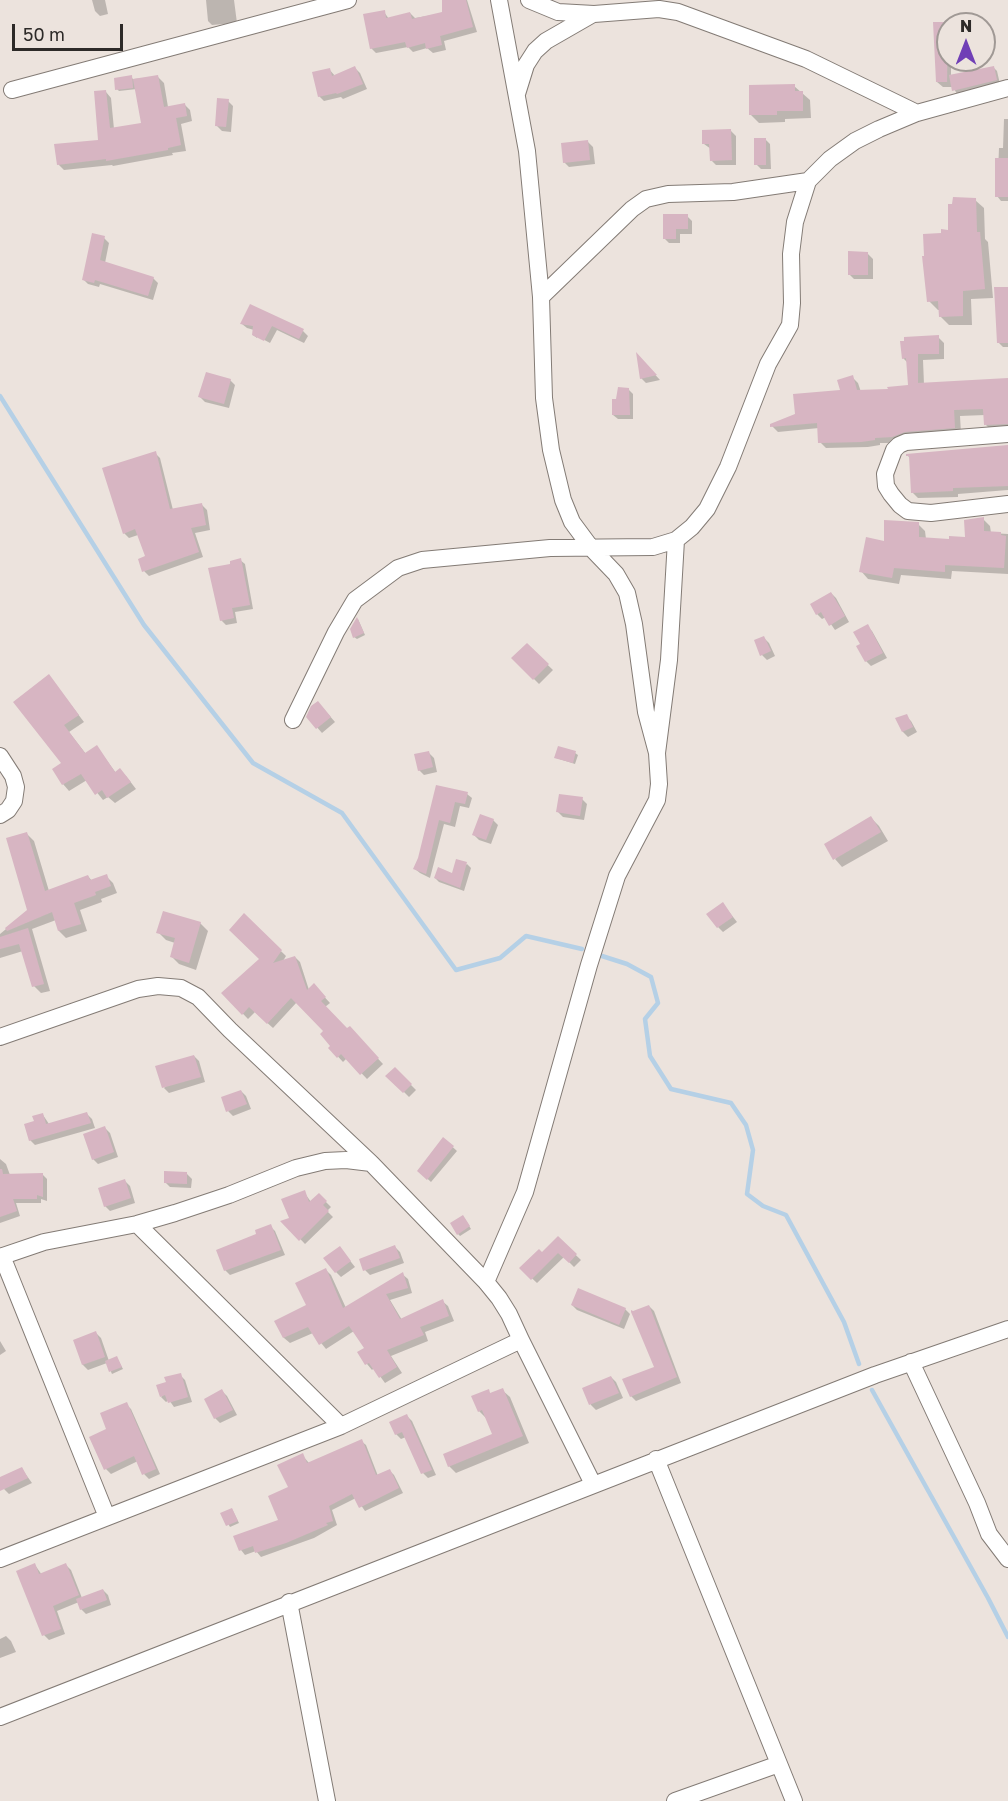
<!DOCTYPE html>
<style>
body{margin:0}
#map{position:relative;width:1008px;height:1801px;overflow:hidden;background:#ece3dd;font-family:"Golos Text",sans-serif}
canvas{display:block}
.north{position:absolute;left:936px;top:12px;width:60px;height:60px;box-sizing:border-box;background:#ece3dd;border:2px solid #a09995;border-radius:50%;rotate:0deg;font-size:16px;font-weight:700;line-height:24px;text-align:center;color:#2d2a28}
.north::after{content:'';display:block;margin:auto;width:21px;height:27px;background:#703fb6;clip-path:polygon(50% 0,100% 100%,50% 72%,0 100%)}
.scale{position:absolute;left:12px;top:24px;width:111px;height:27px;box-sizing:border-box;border:3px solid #2d2a28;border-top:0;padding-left:8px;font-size:18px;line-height:21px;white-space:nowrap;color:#2d2a28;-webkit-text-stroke:4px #ece3dd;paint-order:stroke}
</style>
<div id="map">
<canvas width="1008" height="1801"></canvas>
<div class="north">N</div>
<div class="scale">50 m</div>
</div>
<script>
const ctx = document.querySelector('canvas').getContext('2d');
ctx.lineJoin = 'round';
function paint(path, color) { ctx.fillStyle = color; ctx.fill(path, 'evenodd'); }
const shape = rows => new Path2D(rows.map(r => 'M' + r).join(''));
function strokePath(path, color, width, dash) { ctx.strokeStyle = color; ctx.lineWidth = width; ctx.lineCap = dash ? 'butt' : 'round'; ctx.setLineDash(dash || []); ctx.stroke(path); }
const shadow = shape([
 [92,0,105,0,108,14,100,16,95,11],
 [206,0,234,0,237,23,212,25,208,21],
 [443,0,467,0,477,32,444,41,446,50,433,53,427,48,413,52,408,47,376,53,371,48,384,12,389,19,410,13,415,18,444,13],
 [935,24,962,24,948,24,948,60,951,60,951,76,993,67,997,71,1000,84,957,94,953,87,943,87,937,82],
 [355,68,360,73,367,89,343,99,341,97,324,101,319,96,329,69,335,76],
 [131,77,133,79,158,77,164,83,168,107,184,104,190,110,192,121,181,124,186,151,172,153,173,155,113,166,112,165,64,170,58,164,100,141,106,92,111,98,114,129,143,124,137,89,119,91,117,89],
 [794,86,810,100,811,118,785,119,785,122,759,123,751,115],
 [228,101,233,106,231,132,222,131,217,126],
 [1004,119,1008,119,1008,201,1001,201,997,196,999,148,1003,148],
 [731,131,736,136,736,165,716,165,711,160,711,149,704,144],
 [765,139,770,144,771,169,761,169,756,164],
 [588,142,593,147,595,164,569,167,564,162],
 [975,200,984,208,985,239,988,242,993,298,971,299,972,325,949,325,940,316,940,310,938,310,929,301,943,235,950,231],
 [687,216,692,221,692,234,680,234,680,243,669,243,664,238],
 [104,238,109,243,105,263,153,278,158,283,153,300,100,284,99,287,88,284,83,279],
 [867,253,873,259,873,279,854,279,849,274],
 [1008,288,1008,347,1003,347,998,342],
 [251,306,303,331,308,336,304,343,277,330,270,343,257,336,257,338,253,335,254,330,247,328,242,324],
 [938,337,944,343,944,359,923,360,924,384,1008,380,1008,429,992,431,986,425,985,415,960,416,961,433,898,443,880,443,880,445,868,447,826,448,820,442,819,428,778,432,772,426,842,391,852,377,858,383,861,392,889,390,910,386,908,363,903,358],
 [638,356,660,380,646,383,641,378],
 [230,380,235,385,229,408,205,402,200,397],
 [629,390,633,394,633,419,618,419,613,415,617,401],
 [1008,446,1008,490,958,494,958,497,918,498,912,492,911,459,907,455],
 [155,453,160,458,173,510,202,505,207,510,210,530,195,533,203,557,149,576,144,571,147,557,138,535,129,538,124,533],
 [983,519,990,526,991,533,1008,534,1008,574,952,571,951,579,901,575,899,584,868,579,861,571,886,543,918,524,925,531,926,539,950,541,967,539],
 [240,560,245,564,253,609,235,612,237,623,226,625,221,620],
 [831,593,836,598,849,622,835,630,826,617,822,619,817,614],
 [358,619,365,635,357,639,354,637],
 [867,626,872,631,887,658,871,666,866,661,862,645],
 [764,638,769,643,775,656,767,660,762,655],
 [527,645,553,670,539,684,513,658],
 [49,676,84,722,69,732,86,754,97,747,116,773,126,776,136,789,115,803,108,797,103,800,87,780,69,791,63,784,63,764],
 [323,708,335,722,322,733,308,717],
 [906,716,911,721,917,732,908,737,903,732,897,719],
 [429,753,434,758,437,772,424,775,419,770],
 [575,753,578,755,575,764,556,758],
 [437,787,467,794,472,798,469,808,460,806,455,827,444,824,430,878,420,873,415,869,419,858],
 [582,799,587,804,584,820,563,817,558,812],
 [871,818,879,826,888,841,842,867,835,859],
 [493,820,498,825,491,844,479,840,474,835],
 [27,834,34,841,49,891,88,876,92,881,106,876,113,883,117,893,101,899,102,902,80,910,87,931,66,938,59,931,56,920,32,929,50,991,41,993,34,986,23,951,0,958,0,934,29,910],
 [467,864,471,868,464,891,439,882,435,878,453,875],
 [723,904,737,922,723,932,718,927],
 [244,915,286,956,283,961,295,957,300,962,309,990,319,991,330,1003,325,1007,347,1030,349,1028,383,1064,367,1079,347,1058,343,1062,330,1048,332,1046,325,1031,297,1002,273,1028,255,1012,248,1019,223,993,261,959],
 [200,923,208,931,196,970,179,964,171,956,175,943,166,940,158,932],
 [194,1056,199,1061,205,1082,169,1093,164,1088],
 [395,1069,416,1090,409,1097,388,1076],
 [241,1091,246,1096,251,1109,233,1116,228,1111],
 [87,1114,92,1119,95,1128,35,1145,30,1140,36,1122,43,1115,49,1124],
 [105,1128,110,1133,118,1157,98,1164,93,1159],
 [444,1139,457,1151,431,1182,419,1171],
 [0,1159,6,1164,10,1175,43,1175,47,1179,47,1201,41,1199,41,1203,16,1203,20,1216,0,1223],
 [187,1174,192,1179,191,1188,170,1187,165,1182],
 [125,1181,130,1186,135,1203,110,1211,105,1206],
 [304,1192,311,1202,319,1195,331,1207,327,1211,333,1217,305,1244,283,1221,291,1219],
 [465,1219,471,1229,460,1236,458,1234],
 [270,1226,275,1231,285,1255,230,1275,225,1270,258,1235],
 [558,1238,581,1260,574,1267,564,1257,537,1283,521,1268,542,1254],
 [395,1247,400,1252,404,1263,370,1275,365,1270],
 [344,1253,355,1267,341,1277,336,1272],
 [326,1270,331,1275,346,1308,402,1274,408,1279,412,1293,390,1300,402,1320,442,1301,448,1306,454,1321,425,1332,428,1341,391,1356,402,1373,385,1383,374,1368,372,1370,367,1364,359,1353,366,1349,354,1331,326,1349,313,1333,290,1343,284,1338,276,1322,308,1306],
 [572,1305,625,1309,630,1314,624,1329,577,1310],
 [649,1306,654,1311,681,1383,636,1401,631,1396,656,1368],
 [96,1333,101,1338,109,1361,117,1358,123,1369,112,1374,107,1363,88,1370,83,1365,75,1341],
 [0,1341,6,1351,0,1355],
 [180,1375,185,1380,192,1402,174,1407,169,1400,166,1402,161,1397],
 [611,1377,616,1382,623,1398,596,1410,591,1405,584,1389],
 [502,1390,510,1397,529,1443,456,1473,449,1466,494,1435,486,1418,479,1411,488,1391,491,1394],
 [222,1391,227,1396,237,1415,220,1423,215,1418],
 [126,1404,131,1409,160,1474,149,1479,144,1474,138,1461,111,1474,106,1469,108,1430],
 [407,1416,412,1421,436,1475,428,1478,423,1473,406,1437,401,1439,396,1434],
 [361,1441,366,1445,378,1476,390,1471,394,1475,403,1493,365,1511,356,1498,332,1510,337,1525,314,1538,261,1557,256,1551,245,1555,241,1550,280,1521,302,1455,309,1463],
 [22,1469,32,1483,9,1494,4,1489,0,1479],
 [232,1509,239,1523,230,1527,222,1513],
 [35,1565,42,1575,66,1565,71,1570,82,1598,103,1590,108,1595,111,1605,86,1614,81,1609,79,1602,57,1611,65,1634,49,1640,44,1635],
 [6,1636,11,1641,16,1652,0,1658,0,1639]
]);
const stream = shape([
 [0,396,144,625,253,763,342,813,456,970,500,958,526,936,582,949],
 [602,956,627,964,651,977,658,1003,645,1019,650,1056,671,1089,731,1103,746,1125,753,1150,747,1194,763,1206,786,1215,844,1322,859,1364],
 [872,1390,988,1598,1008,1637]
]);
const building = shape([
 [442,0,466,0,473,27,440,36,442,45,426,49,425,43,407,48,405,42,370,49,363,14,385,10,386,18,410,12,412,19,442,12],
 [933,22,948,22,947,82,936,82],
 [355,66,363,84,337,94,336,93,318,97,312,72,330,68,332,76],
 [994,66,997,80,952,91,949,75],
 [132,75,133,88,115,90,114,78],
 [158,75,164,107,185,103,187,116,176,118,181,145,168,148,168,150,106,161,106,159,57,165,54,144,98,140,94,91,106,90,110,128,141,123,133,79],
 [795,84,795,91,803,91,803,111,777,111,777,115,749,115,749,85],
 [217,98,229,99,226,127,215,126],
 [731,129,732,160,710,161,709,144,702,144,702,130],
 [754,138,766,138,766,165,754,165],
 [588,140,590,160,563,163,561,143],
 [995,158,1008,158,1008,197,995,197],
 [953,197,976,198,977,232,980,232,985,289,963,291,963,316,939,317,938,301,927,302,922,256,924,256,923,234,941,233,941,229,948,230,948,204,952,204],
 [663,214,688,214,688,229,676,229,676,239,663,239],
 [92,233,105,236,100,260,154,277,148,296,95,280,94,283,82,280],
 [848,251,868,252,868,275,848,275],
 [994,287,1008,287,1008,343,997,343],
 [250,304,304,329,299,339,272,326,264,341,252,335,253,326,240,324],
 [939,335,939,354,918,354,918,383,1008,378,1008,424,984,425,983,409,954,410,955,428,905,432,892,437,875,438,875,440,861,442,818,443,817,423,770,427,770,424,795,414,793,394,840,390,837,380,853,375,857,390,888,389,887,387,908,385,906,358,902,359,900,341,904,341,904,337],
 [636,352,657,375,640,379],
 [206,372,231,379,224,404,198,397],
 [618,387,629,388,630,415,612,415,612,399,616,399],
 [1008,445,1008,486,953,488,953,491,911,493,909,456,906,456,906,454],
 [156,451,170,509,202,503,206,525,191,528,199,552,142,572,138,559,145,556,135,529,123,534,102,468],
 [984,517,984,531,1001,532,1001,535,1006,536,1004,568,945,565,945,572,894,568,892,578,859,572,866,537,884,541,884,520,919,522,919,537,949,539,949,536,965,537,964,520],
 [241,558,250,605,232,608,234,618,220,621,208,568,230,564,230,561],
 [831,592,845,616,829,626,821,612,816,615,810,604],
 [357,617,364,633,353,638,350,629],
 [868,624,883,653,865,662,856,646,860,644,853,632],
 [764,636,771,651,760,656,754,640],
 [527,643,549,664,533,680,511,658],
 [49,674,79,715,64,725,85,753,97,745,115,772,120,768,131,782,107,798,102,790,95,795,81,774,62,785,52,769,61,763,13,702],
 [318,701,331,717,316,729,306,717,311,706],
 [907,714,913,727,902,732,895,718],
 [558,746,576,751,573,763,554,758],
 [429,751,433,767,418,771,414,754],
 [436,785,468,792,465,804,455,802,450,823,439,820,426,874,413,869,418,858],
 [559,794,583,797,580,816,556,812],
 [480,814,494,819,486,840,472,835],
 [871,816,881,832,833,860,824,844],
 [27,832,45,891,88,875,90,880,107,874,111,886,95,892,96,895,74,903,81,924,58,931,52,912,7,931,5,928,27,910,6,838],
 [456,859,467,862,460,888,434,878,438,867,452,873],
 [723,902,733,917,717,928,706,914],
 [163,911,201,922,189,963,170,957,175,938,156,933],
 [244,913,282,950,273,963,295,956,307,990,314,983,326,997,321,1001,347,1028,350,1026,379,1058,360,1075,341,1054,337,1058,328,1048,330,1046,320,1034,323,1031,291,998,267,1024,249,1007,242,1015,221,993,259,959,229,930],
 [28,928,44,984,32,987,19,944,0,949,0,937],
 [194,1055,201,1077,162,1088,155,1066],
 [395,1067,412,1084,403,1093,385,1076],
 [241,1090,247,1104,226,1112,221,1097],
 [87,1112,91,1123,29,1141,24,1124,34,1121,32,1116,43,1113,46,1124],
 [105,1126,114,1152,92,1160,83,1134],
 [443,1137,454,1146,427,1180,417,1171],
 [0,1169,2,1169,3,1174,43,1173,43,1197,37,1195,37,1199,13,1199,17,1211,0,1217],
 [164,1171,187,1172,187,1184,164,1183],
 [125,1179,131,1198,104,1207,98,1188],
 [305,1190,309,1202,319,1193,327,1201,323,1205,329,1211,299,1241,280,1221,289,1218,281,1199],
 [463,1215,470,1226,457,1235,450,1223],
 [271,1224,281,1250,224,1271,216,1250,256,1234,255,1230],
 [558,1236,577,1254,569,1263,558,1253,531,1280,519,1268,539,1249,542,1252],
 [395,1245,400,1258,363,1271,359,1259],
 [340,1246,351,1261,335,1273,323,1258],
 [326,1268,343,1308,403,1272,408,1288,386,1294,400,1319,443,1299,449,1316,420,1327,424,1335,387,1350,397,1367,379,1378,369,1363,365,1365,357,1352,364,1348,349,1326,319,1345,308,1327,283,1338,274,1321,306,1305,295,1283],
 [578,1288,626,1308,619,1325,571,1305],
 [649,1305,677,1377,630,1397,622,1379,654,1367,631,1312,631,1310,633,1311],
 [96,1331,105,1357,82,1365,73,1340],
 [117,1356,122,1367,109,1372,105,1361],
 [181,1373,188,1397,168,1403,165,1395,160,1397,156,1385,166,1382,164,1377],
 [611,1376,619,1393,589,1405,582,1388],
 [503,1388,523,1436,448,1467,443,1454,492,1434,482,1410,478,1412,471,1396,489,1389,490,1393],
 [222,1389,233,1410,214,1419,204,1399],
 [127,1402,156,1469,142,1475,134,1456,104,1470,89,1437,106,1429,100,1413],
 [407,1414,432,1470,421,1474,402,1432,395,1435,389,1422],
 [362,1439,376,1475,390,1469,399,1488,359,1508,352,1494,329,1506,333,1521,326,1523,328,1525,286,1543,255,1553,253,1546,239,1551,233,1536,278,1520,268,1496,288,1487,277,1465,303,1453,307,1463],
 [22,1467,28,1478,0,1491,0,1477],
 [232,1508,238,1521,226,1526,220,1513],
 [35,1563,39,1574,66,1563,79,1595,53,1606,61,1629,42,1636,16,1571],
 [103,1589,107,1600,80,1610,76,1599]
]);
const minor = shape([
 [499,0,527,151,541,297,544,398,551,450,563,500,572,522,592,549,616,574,627,593,634,624,646,712,657,753],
 [529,0,558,12,594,14,659,9,678,12,806,59,917,113],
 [12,90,348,0],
 [517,94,526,65,535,51,546,41,593,14],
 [541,297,632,209,646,199,668,194,733,192,808,181],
 [1008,434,906,442,899,445,894,450,885,474,886,486,891,494,900,505,908,511,931,513,1008,504],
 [293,720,336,632,355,600,398,568,422,560,550,548,653,547,676,540,692,527,707,509,728,467,768,364,790,325,792,303,791,254,795,222,808,181,830,159,855,141,879,129,917,113,1008,88],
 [0,756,13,776,16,787,14,801,8,810,0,815],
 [0,1037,138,989,158,986,181,988,198,997,230,1030,371,1163,486,1282,499,1298,509,1314,521,1340,593,1484],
 [137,1224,341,1426],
 [2,1256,107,1517],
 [0,1257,44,1242,137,1224,175,1213,229,1195,296,1168,325,1161,346,1160,371,1163],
 [486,1282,525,1192,589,965,617,876,657,800,659,784,657,753,669,660,676,540],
 [911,1362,977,1503,989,1534,1008,1559],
 [656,1459,794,1801],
 [0,1559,341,1426,521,1340],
 [289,1602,327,1801],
 [0,1717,875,1375,1008,1329],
 [675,1801,779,1764]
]);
paint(shadow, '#0003');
strokePath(stream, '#b5d0e6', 4.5);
paint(building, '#d7b5c2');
strokePath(minor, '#837b75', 18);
strokePath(minor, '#fff', 16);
</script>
